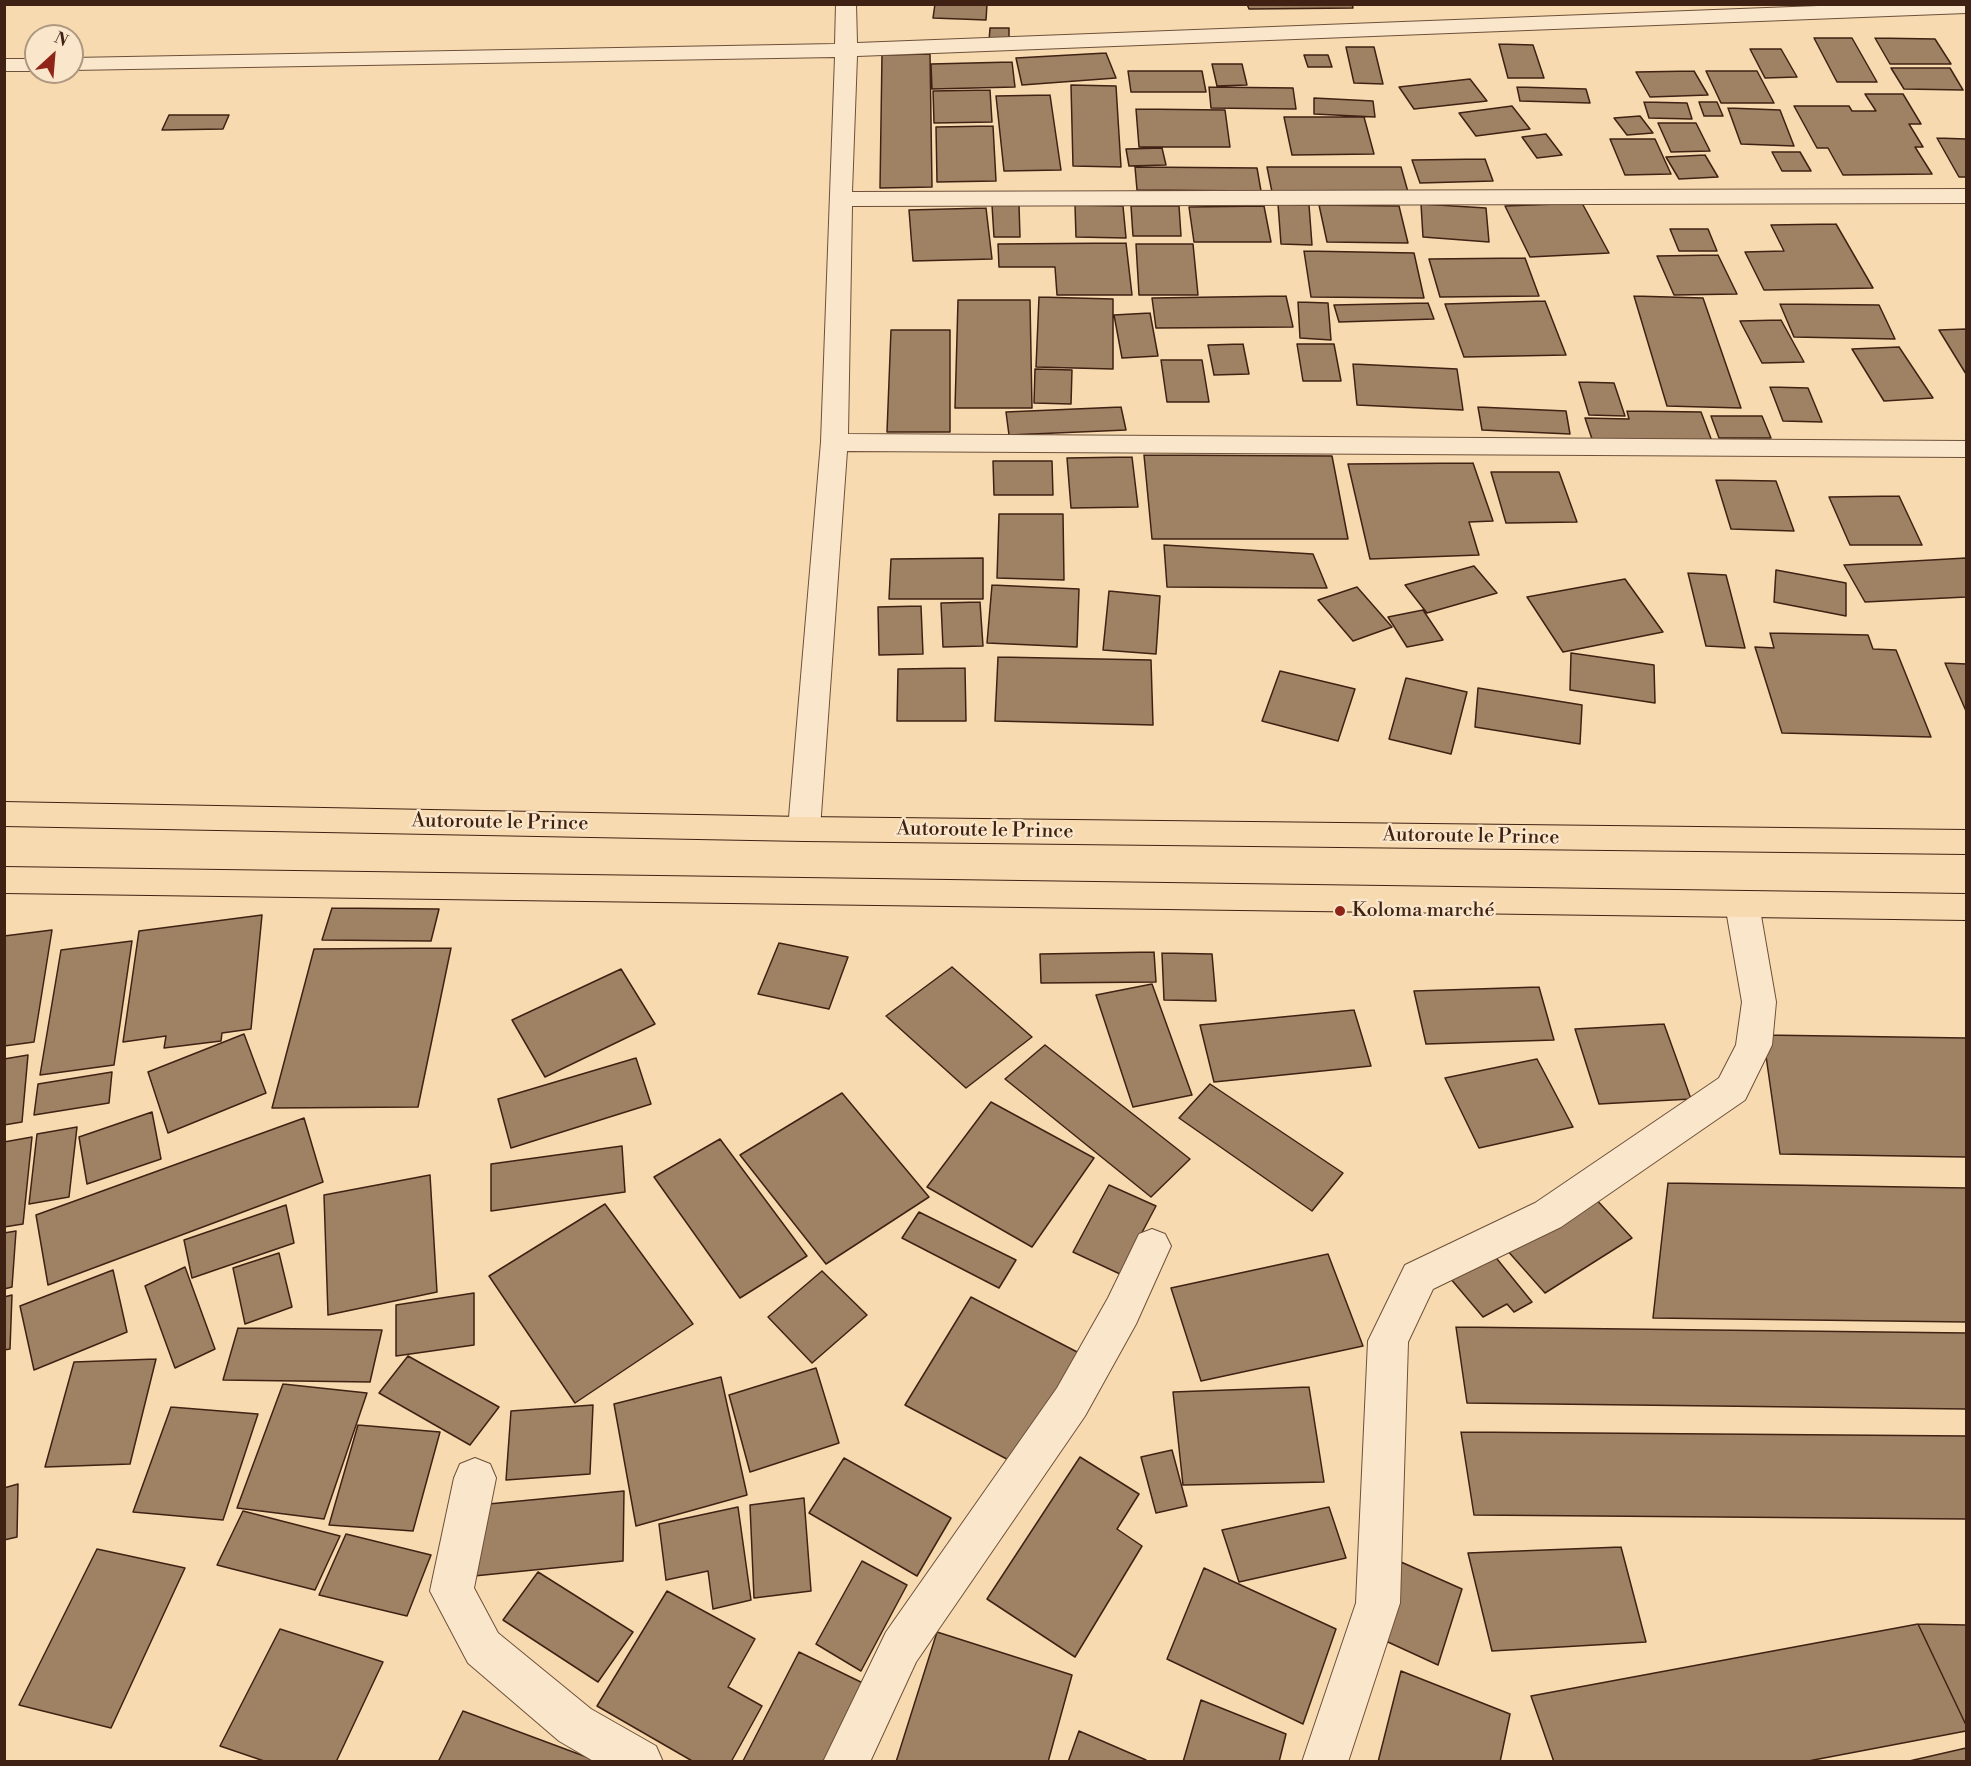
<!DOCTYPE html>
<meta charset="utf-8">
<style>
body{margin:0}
#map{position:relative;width:1971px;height:1766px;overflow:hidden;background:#f7daaf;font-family:"Libre Bodoni",serif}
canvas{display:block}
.frame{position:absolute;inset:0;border:6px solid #3f2213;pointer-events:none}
.north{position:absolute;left:24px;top:24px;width:60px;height:60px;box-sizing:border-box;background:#fae7cb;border:2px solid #af9881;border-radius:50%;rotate:26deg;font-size:16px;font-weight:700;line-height:24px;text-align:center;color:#3f2213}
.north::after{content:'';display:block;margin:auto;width:21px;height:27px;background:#8f2418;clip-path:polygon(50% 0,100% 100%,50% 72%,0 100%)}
</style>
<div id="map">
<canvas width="1971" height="1766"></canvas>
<div class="frame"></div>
<div class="north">N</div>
</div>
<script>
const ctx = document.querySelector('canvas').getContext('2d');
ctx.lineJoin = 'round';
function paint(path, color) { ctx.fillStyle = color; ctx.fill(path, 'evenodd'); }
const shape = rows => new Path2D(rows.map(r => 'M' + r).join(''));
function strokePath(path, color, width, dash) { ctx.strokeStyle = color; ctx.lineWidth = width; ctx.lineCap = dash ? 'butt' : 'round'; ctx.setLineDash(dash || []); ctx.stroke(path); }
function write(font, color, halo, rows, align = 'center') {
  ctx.font = font + ' "Libre Bodoni",serif'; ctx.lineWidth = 4.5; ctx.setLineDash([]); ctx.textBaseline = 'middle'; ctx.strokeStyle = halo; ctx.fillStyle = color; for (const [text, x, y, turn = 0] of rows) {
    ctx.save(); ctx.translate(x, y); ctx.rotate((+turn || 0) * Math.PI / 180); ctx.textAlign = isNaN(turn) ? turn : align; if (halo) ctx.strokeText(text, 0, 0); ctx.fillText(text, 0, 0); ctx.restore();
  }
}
const building = shape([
 [935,4,987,4,986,20,933,18,935,4],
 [1247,4,1352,4,1353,8,1249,9,1247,4],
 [990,28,1009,28,1009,41,989,41,990,28],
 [1814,38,1852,38,1877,82,1837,82,1814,38],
 [1875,38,1935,39,1951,64,1890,64,1875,38],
 [1499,44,1533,45,1544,78,1508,78,1499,44],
 [1346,47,1374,47,1383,84,1354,83,1346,47],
 [1750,49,1781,49,1797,77,1765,78,1750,49],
 [1106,53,1116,78,1022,85,1016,58,1106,53],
 [930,54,932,187,880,188,882,55,930,54],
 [1304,55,1328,55,1332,67,1308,67,1304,55],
 [1012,62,1015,87,932,89,931,64,1012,62],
 [1212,64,1242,64,1247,85,1217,86,1212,64],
 [1891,68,1950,68,1963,90,1904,89,1891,68],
 [1128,71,1202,71,1206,92,1131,92,1128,71],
 [1694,71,1708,95,1650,97,1636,72,1694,71],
 [1706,71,1757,71,1774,103,1721,103,1706,71],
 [1470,79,1487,101,1414,109,1399,87,1470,79],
 [1071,85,1116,86,1121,167,1073,166,1071,85],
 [1209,87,1293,88,1296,109,1211,108,1209,87],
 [1517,87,1586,89,1590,103,1520,101,1517,87],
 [990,90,992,122,934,123,933,91,990,90],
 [1865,94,1903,94,1921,124,1909,124,1923,147,1915,147,1932,174,1843,175,1828,148,1817,148,1794,106,1849,106,1852,111,1876,111,1865,94],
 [1050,95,1061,170,1004,171,996,96,1050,95],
 [1314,98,1373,101,1375,117,1314,114,1314,98],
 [1644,102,1687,103,1692,119,1649,118,1644,102],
 [1699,102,1717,102,1723,116,1704,116,1699,102],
 [1512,106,1530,129,1476,136,1459,113,1512,106],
 [1728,108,1780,110,1794,146,1741,144,1728,108],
 [1136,109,1225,110,1230,147,1139,147,1136,109],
 [169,115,229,115,223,129,162,130,169,115],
 [1640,116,1653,133,1627,135,1614,118,1640,116],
 [1284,117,1364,117,1374,154,1292,155,1284,117],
 [1658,123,1696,123,1710,151,1671,152,1658,123],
 [993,126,996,181,937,182,936,127,993,126],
 [1546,134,1562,155,1537,158,1522,137,1546,134],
 [1937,138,1966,139,1966,177,1959,177,1937,138],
 [1610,139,1655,139,1671,174,1625,175,1610,139],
 [1162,148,1166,165,1129,166,1126,149,1162,148],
 [1772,152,1800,152,1811,171,1782,171,1772,152],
 [1705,155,1718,177,1679,179,1666,157,1705,155],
 [1485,159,1493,181,1420,183,1412,160,1485,159],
 [1135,167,1257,168,1261,191,1137,190,1135,167],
 [1267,167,1401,167,1408,192,1272,192,1267,167],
 [1582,203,1609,253,1530,257,1505,206,1582,203],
 [1278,204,1309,205,1312,245,1281,244,1278,204],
 [1421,204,1486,208,1489,242,1423,237,1421,204],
 [992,205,1019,205,1020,237,994,237,992,205],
 [1075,205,1123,206,1126,238,1076,237,1075,205],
 [1319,205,1399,206,1408,243,1327,242,1319,205],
 [1131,206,1179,206,1181,236,1133,236,1131,206],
 [1264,206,1271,242,1194,242,1189,207,1264,206],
 [986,208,992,259,913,261,909,210,986,208],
 [1836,224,1873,288,1764,290,1745,252,1784,251,1771,225,1836,224],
 [1670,229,1708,229,1717,251,1679,251,1670,229],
 [1126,243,1132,295,1057,295,1055,267,999,267,998,244,1126,243],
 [1136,244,1193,244,1198,295,1139,295,1136,244],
 [1304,251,1414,253,1424,298,1311,297,1304,251],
 [1718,255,1737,294,1674,295,1657,256,1718,255],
 [1525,258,1539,296,1440,297,1429,259,1525,258],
 [1286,296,1293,327,1156,328,1152,298,1286,296],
 [1634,296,1703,298,1741,408,1667,406,1634,296],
 [1039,297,1113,299,1113,369,1036,367,1039,297],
 [958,300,1030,300,1032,408,955,408,958,300],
 [1545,301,1566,355,1464,357,1445,304,1545,301],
 [1298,302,1328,303,1331,340,1300,338,1298,302],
 [1428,303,1434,319,1339,322,1334,305,1428,303],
 [1780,304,1879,305,1895,339,1794,337,1780,304],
 [1150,313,1158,356,1122,358,1114,315,1150,313],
 [1781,320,1804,362,1762,363,1740,321,1781,320],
 [1966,329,1966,374,1939,330,1966,329],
 [891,330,950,330,950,432,887,432,891,330],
 [1243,344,1249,374,1214,375,1208,345,1243,344],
 [1297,344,1334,344,1341,381,1303,381,1297,344],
 [1899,347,1933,398,1884,401,1852,349,1899,347],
 [1161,360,1202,360,1209,402,1167,402,1161,360],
 [1353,364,1457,369,1463,410,1357,405,1353,364],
 [1035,369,1072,370,1071,404,1034,403,1035,369],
 [1579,382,1614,383,1625,416,1589,415,1579,382],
 [1770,387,1808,388,1822,422,1783,421,1770,387],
 [1121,407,1126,430,1009,435,1006,412,1121,407],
 [1478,407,1566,411,1570,434,1482,430,1478,407],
 [1627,411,1701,412,1713,444,1593,442,1585,418,1629,419,1627,411],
 [1711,416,1762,416,1771,438,1719,438,1711,416],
 [1144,455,1332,456,1348,539,1152,539,1144,455],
 [1132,457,1138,507,1071,508,1067,458,1132,457],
 [993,461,1052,461,1053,495,994,495,993,461],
 [1473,463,1493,521,1469,522,1479,555,1370,559,1348,464,1473,463],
 [1491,472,1559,472,1577,522,1506,523,1491,472],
 [1716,480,1776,481,1794,531,1731,529,1716,480],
 [1899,496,1922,545,1850,545,1829,497,1899,496],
 [999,514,1063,514,1064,580,997,578,999,514],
 [1164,545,1313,554,1327,588,1167,587,1164,545],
 [983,558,983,599,889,599,891,559,983,558],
 [1966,558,1966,597,1865,602,1844,565,1966,558],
 [1474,566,1497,593,1427,613,1405,585,1474,566],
 [1776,570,1846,583,1846,616,1774,602,1776,570],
 [1688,573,1726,575,1745,648,1706,646,1688,573],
 [1625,579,1663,632,1563,652,1527,597,1625,579],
 [992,585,1079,589,1077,647,987,643,992,585],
 [1357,587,1392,627,1353,641,1318,600,1357,587],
 [1109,591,1160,596,1156,654,1103,650,1109,591],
 [980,602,983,646,943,647,941,603,980,602],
 [921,606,923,654,879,655,878,607,921,606],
 [1423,610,1443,640,1407,647,1388,617,1423,610],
 [1770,633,1868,635,1873,649,1896,650,1931,737,1782,733,1755,647,1774,648,1770,633],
 [1571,653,1654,665,1655,703,1570,690,1571,653],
 [998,657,1151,660,1153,725,995,721,998,657],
 [1945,663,1966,664,1966,711,1945,663],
 [965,668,966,721,897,721,898,669,965,668],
 [1280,671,1355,689,1338,741,1262,721,1280,671],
 [1406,678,1467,692,1451,754,1389,739,1406,678],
 [1478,688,1582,705,1580,744,1475,727,1478,688],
 [332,908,439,909,431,941,322,940,332,908],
 [262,915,251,1029,222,1033,221,1041,164,1048,166,1036,123,1042,139,931,262,915],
 [52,930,34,1042,4,1046,4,936,52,930],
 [132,941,114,1065,40,1075,61,950,132,941],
 [779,943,848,957,829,1009,758,994,779,943],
 [451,948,418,1107,272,1108,314,949,451,948],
 [1154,952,1156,982,1041,983,1040,954,1154,952],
 [1162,953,1212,954,1216,1001,1164,1000,1162,953],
 [952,967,1032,1037,966,1088,886,1016,952,967],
 [621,969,655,1024,545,1077,512,1020,621,969],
 [1152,984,1192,1095,1133,1107,1096,995,1152,984],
 [1539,987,1554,1040,1426,1044,1414,991,1539,987],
 [1354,1010,1371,1066,1214,1082,1200,1025,1354,1010],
 [1664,1024,1691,1099,1599,1104,1575,1029,1664,1024],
 [244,1034,266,1093,168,1133,148,1072,244,1034],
 [1763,1035,1966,1038,1966,1157,1780,1154,1763,1035],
 [1045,1045,1190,1159,1151,1197,1005,1079,1045,1045],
 [28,1055,22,1122,4,1125,4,1059,28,1055],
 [636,1058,651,1104,511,1148,498,1099,636,1058],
 [1537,1059,1573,1127,1479,1148,1445,1078,1537,1059],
 [112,1072,109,1103,34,1115,38,1084,112,1072],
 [1210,1084,1343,1173,1312,1211,1179,1118,1210,1084],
 [842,1093,929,1197,826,1264,740,1155,842,1093],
 [991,1102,1094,1158,1032,1247,927,1187,991,1102],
 [152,1112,161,1159,87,1184,79,1137,152,1112],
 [304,1118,323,1182,48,1285,36,1215,304,1118],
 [77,1127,69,1197,29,1204,37,1134,77,1127],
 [32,1137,23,1224,4,1227,4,1142,32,1137],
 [720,1139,807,1256,740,1298,654,1177,720,1139],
 [622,1146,625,1192,491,1211,491,1164,622,1146],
 [430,1175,437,1292,328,1315,324,1195,430,1175],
 [1668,1183,1966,1188,1966,1322,1653,1318,1668,1183],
 [1109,1185,1156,1206,1120,1274,1073,1252,1109,1185],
 [1593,1196,1632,1238,1545,1293,1506,1249,1593,1196],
 [605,1204,693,1324,575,1403,489,1276,605,1204],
 [286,1205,294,1243,192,1278,184,1240,286,1205],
 [919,1212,1016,1260,999,1288,902,1238,919,1212],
 [16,1231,12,1287,4,1289,4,1233,16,1231],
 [279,1253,292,1307,245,1324,233,1268,279,1253],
 [1328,1254,1363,1346,1201,1381,1171,1288,1328,1254],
 [1493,1254,1532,1302,1514,1312,1507,1304,1483,1317,1450,1278,1493,1254],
 [185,1267,215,1349,175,1368,145,1286,185,1267],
 [113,1270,127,1332,34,1370,20,1306,113,1270],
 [822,1271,867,1315,812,1363,768,1317,822,1271],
 [474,1293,474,1345,396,1356,396,1305,474,1293],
 [12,1295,10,1349,4,1350,4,1297,12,1295],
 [971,1297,1081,1354,1018,1465,905,1405,971,1297],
 [1456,1327,1966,1333,1966,1409,1467,1403,1456,1327],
 [238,1328,382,1330,370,1382,223,1380,238,1328],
 [408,1356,499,1407,470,1445,379,1393,408,1356],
 [156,1359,130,1464,45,1467,74,1362,156,1359],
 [816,1368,839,1443,750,1472,729,1395,816,1368],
 [721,1377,747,1495,636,1526,614,1404,721,1377],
 [283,1384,367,1393,324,1519,237,1508,283,1384],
 [1309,1387,1324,1482,1183,1485,1173,1392,1309,1387],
 [593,1405,590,1474,506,1480,511,1411,593,1405],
 [171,1407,258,1414,223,1520,133,1512,171,1407],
 [358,1425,440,1432,413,1531,329,1525,358,1425],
 [1461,1432,1966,1436,1966,1519,1474,1515,1461,1432],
 [1172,1450,1187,1506,1156,1513,1141,1457,1172,1450],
 [1080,1457,1139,1494,1117,1529,1142,1546,1075,1657,987,1599,1080,1457],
 [844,1458,951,1518,917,1576,809,1513,844,1458],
 [18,1484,17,1537,4,1540,4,1488,18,1484],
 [624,1491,623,1561,474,1576,478,1505,624,1491],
 [804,1498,811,1591,754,1598,750,1505,804,1498],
 [738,1507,751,1600,713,1609,708,1571,666,1580,659,1524,738,1507],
 [1329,1507,1346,1558,1239,1582,1222,1530,1329,1507],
 [243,1511,340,1536,315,1590,217,1565,243,1511],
 [346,1534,431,1555,407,1616,319,1595,346,1534],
 [1621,1547,1646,1642,1492,1651,1468,1553,1621,1547],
 [97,1549,185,1568,111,1728,19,1705,97,1549],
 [862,1561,907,1585,861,1671,816,1644,862,1561],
 [1401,1562,1462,1589,1438,1665,1377,1637,1401,1562],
 [1204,1568,1336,1629,1303,1724,1167,1659,1204,1568],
 [538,1572,633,1632,598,1682,503,1620,538,1572],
 [667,1591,755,1639,728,1687,762,1706,731,1762,694,1762,597,1706,667,1591],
 [1918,1624,1966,1625,1966,1725,1918,1624],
 [1918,1624,1966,1725,1966,1731,1803,1762,1554,1762,1531,1696,1918,1624],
 [280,1629,383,1662,336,1762,267,1762,220,1746,280,1629],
 [937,1632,1072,1675,1048,1762,896,1762,937,1632],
 [799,1652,869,1686,833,1762,745,1762,743,1761,799,1652],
 [1401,1671,1510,1714,1500,1762,1378,1762,1401,1671],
 [1201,1700,1286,1734,1279,1762,1183,1762,1201,1700],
 [463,1711,592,1759,591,1762,438,1762,463,1711],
 [1079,1731,1146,1760,1146,1762,1068,1762,1079,1731],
 [1966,1748,1966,1762,1905,1762,1966,1748]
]);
const minor = shape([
 [836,4,856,4,857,43,1870,4,1966,4,1966,13,857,56,852,192,1966,189,1966,203,852,206,848,434,1966,441,1966,457,847,451,820,829,815,838,804,841,793,838,788,829,821,442,835,57,72,70,72,58,835,44,836,4],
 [4,59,36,59,36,71,4,71,4,59],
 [1742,891,1754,895,1759,904,1776,1002,1772,1045,1745,1100,1561,1227,1433,1289,1408,1342,1400,1603,1348,1762,1302,1762,1356,1603,1368,1341,1405,1265,1535,1203,1719,1078,1736,1045,1742,1002,1725,904,1730,895,1742,891],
 [1152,1229,1165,1234,1171,1246,1136,1324,1085,1416,916,1662,870,1762,823,1762,886,1632,1057,1388,1108,1298,1139,1234,1152,1229],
 [475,1458,490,1464,496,1478,474,1588,498,1633,591,1709,656,1746,663,1762,595,1762,559,1741,468,1663,430,1591,454,1478,460,1464,475,1458]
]);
const major = shape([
 [4,802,804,817,1966,830,1966,854,804,841,4,826,4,802],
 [4,867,1966,894,1966,920,4,893,4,867]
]);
const markers = [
 [1340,911,6,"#8f2418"]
];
const streetNames = [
 ["Autoroute le Prince",500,823,1],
 ["Autoroute le Prince",985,831,1],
 ["Autoroute le Prince",1471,837,1]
];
const poiNames = [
 ["Koloma marché",1352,911]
];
paint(building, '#9f8264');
strokePath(building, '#3f2213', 1.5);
strokePath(minor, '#6d503a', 2);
strokePath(major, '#3f2213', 2);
paint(minor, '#fae7cb');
paint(major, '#f7daaf');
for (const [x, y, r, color] of markers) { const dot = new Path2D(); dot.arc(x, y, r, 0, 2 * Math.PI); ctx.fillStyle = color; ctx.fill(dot); strokePath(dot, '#fae7cb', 2); }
write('20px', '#3f2213', '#fae7cb', streetNames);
write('20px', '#3f2213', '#fae7cb', poiNames, 'left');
</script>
